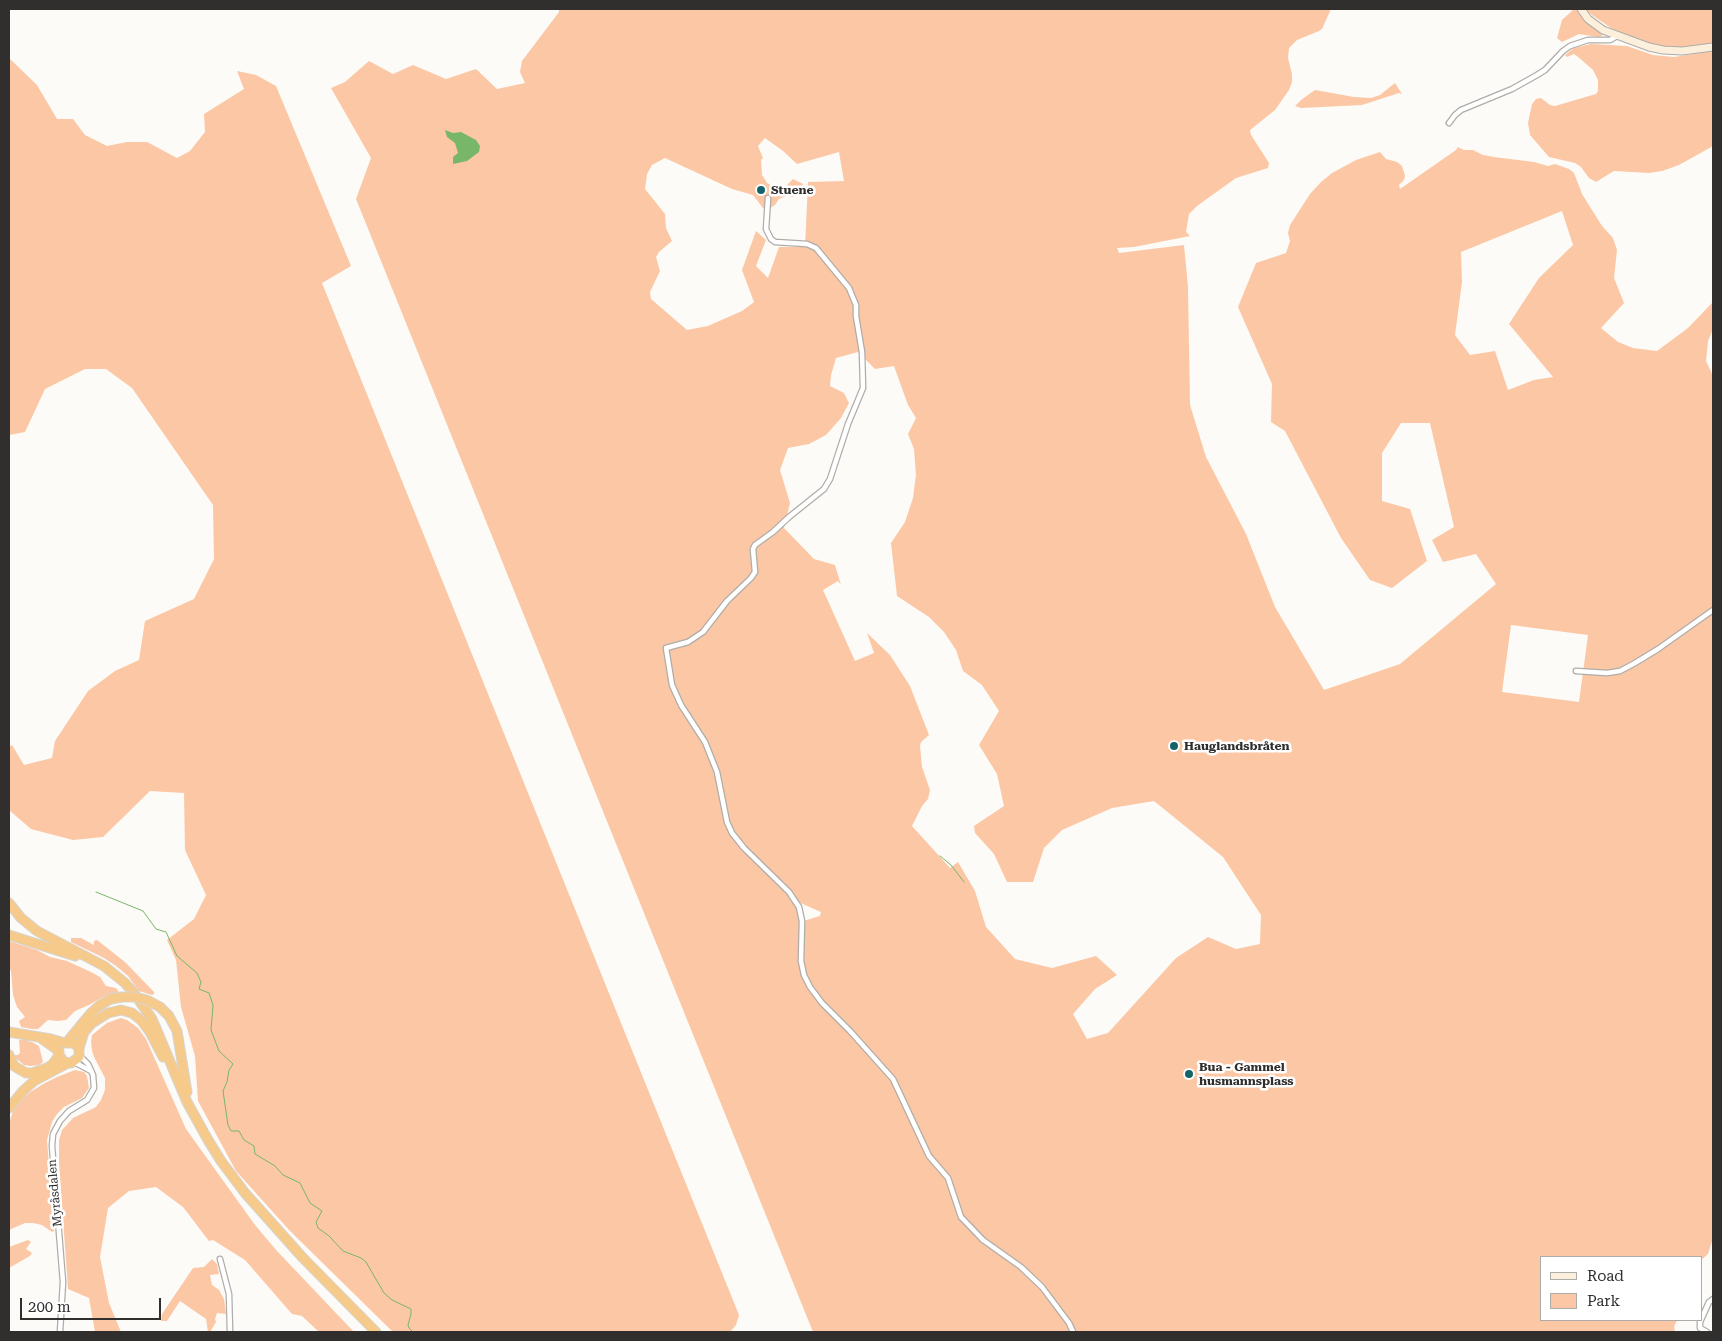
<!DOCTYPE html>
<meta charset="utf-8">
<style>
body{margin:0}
#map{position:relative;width:1722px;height:1341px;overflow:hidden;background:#fcfbf7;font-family:"Roboto Serif",serif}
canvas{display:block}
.frame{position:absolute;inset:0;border:10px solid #302f2e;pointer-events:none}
.legend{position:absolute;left:1540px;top:1256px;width:162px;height:65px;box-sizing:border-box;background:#fff;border:1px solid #acacab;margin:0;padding:6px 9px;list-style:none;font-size:15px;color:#302f2e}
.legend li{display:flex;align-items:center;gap:10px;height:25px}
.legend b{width:25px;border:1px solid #acacab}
.scale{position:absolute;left:20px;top:1298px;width:141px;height:22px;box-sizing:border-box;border:2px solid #302f2e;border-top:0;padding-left:6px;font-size:15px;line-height:18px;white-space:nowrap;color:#302f2e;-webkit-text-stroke:4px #fff;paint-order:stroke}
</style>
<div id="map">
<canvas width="1722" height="1341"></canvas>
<div class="frame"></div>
<ul class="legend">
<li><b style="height:6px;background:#fcefdc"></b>Road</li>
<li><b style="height:14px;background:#fcc7a4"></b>Park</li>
</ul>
<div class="scale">200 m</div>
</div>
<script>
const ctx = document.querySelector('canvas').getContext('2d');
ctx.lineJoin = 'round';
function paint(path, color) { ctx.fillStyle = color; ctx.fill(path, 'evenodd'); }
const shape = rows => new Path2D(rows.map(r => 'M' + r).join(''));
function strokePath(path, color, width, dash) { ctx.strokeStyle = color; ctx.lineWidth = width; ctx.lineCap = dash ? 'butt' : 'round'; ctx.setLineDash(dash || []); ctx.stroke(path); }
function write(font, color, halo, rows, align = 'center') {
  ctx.font = font + ' "Roboto Serif",serif'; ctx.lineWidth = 5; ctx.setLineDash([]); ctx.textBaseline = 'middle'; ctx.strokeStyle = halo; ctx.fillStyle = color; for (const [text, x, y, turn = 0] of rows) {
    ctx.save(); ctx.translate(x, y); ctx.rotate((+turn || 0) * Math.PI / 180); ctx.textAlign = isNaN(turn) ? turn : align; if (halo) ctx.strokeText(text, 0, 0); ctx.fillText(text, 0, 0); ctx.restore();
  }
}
const green = shape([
 [559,9,1331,9,1322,29,1319,31,1297,40,1289,48,1288,58,1292,74,1292,82,1289,90,1275,110,1250,130,1251,135,1269,163,1268,168,1236,178,1197,206,1189,214,1186,232,1190,236,1134,247,1117,248,1119,253,1184,245,1188,287,1190,405,1206,457,1246,534,1275,607,1324,690,1400,664,1496,584,1476,554,1443,562,1432,540,1454,527,1430,423,1401,423,1382,453,1382,501,1410,509,1427,561,1392,588,1370,580,1341,538,1285,431,1271,422,1272,384,1238,307,1256,263,1286,253,1290,241,1288,233,1290,225,1310,194,1321,182,1332,173,1356,160,1380,152,1386,159,1397,162,1402,166,1405,176,1404,180,1399,185,1400,189,1456,150,1458,147,1464,150,1473,150,1483,155,1494,157,1534,162,1548,166,1555,164,1569,169,1574,173,1582,194,1602,226,1613,238,1617,250,1614,278,1624,303,1601,328,1618,342,1633,348,1657,351,1688,328,1713,302,1713,329,1708,341,1706,361,1713,376,1713,1238,1708,1254,1701,1260,1701,1257,1541,1257,1541,1320,1677,1320,1674,1327,1675,1332,915,1332,914,1331,912,1332,813,1332,356,199,371,158,331,88,345,82,369,61,393,74,413,65,446,79,476,69,497,89,525,83,520,72,522,61,559,12],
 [765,138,783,151,797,164,839,152,844,181,808,182,805,247,779,247,768,278,756,266,766,240,756,231,742,270,754,302,742,311,708,326,687,330,651,299,650,292,660,271,656,257,659,252,672,241,666,228,665,214,645,189,647,174,652,165,665,158,732,189,753,195,763,208,767,210,775,205,779,199,786,196,793,197,797,195,803,184,793,179,785,187,779,189,767,183,762,175,761,160,763,158,758,146],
 [1562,211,1573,245,1539,278,1509,324,1553,377,1534,380,1508,390,1495,351,1470,355,1455,335,1462,282,1461,252],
 [858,352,875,369,894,366,908,405,916,418,908,434,914,449,916,475,913,498,905,522,891,543,897,596,929,617,944,632,956,650,963,671,982,685,999,711,979,745,997,774,1004,806,974,826,975,833,994,854,1007,882,1033,882,1044,848,1062,830,1112,808,1154,801,1223,857,1261,915,1260,944,1236,949,1208,937,1176,958,1108,1033,1087,1039,1073,1014,1095,989,1117,975,1096,956,1052,968,1015,959,986,927,975,891,958,862,950,868,912,826,922,806,928,799,930,790,922,767,920,746,921,742,929,735,910,686,890,655,867,633,874,653,855,661,823,590,838,581,841,585,835,565,814,559,784,528,790,503,780,470,788,448,809,444,826,435,841,418,849,403,844,393,830,386,831,375,836,358],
 [1511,625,1588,635,1579,702,1502,692],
 [798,902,821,912,820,916,800,922,799,913,796,903],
 [1574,9,1578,9,1588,24,1603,35,1599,37,1579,34,1562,42,1557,38,1562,20],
 [1586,9,1713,9,1713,43,1685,47,1668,47,1650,43,1631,37,1611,28,1589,13],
 [1591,44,1627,46,1653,55,1674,57,1713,51,1713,146,1679,165,1662,171,1649,173,1614,171,1596,182,1589,178,1581,167,1575,163,1549,157,1530,135,1528,123,1532,104,1536,99,1541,98,1550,105,1555,106,1596,94,1598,91,1598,80,1593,70,1577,56,1574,54,1567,57,1565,55,1574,48],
 [9,58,37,85,57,119,73,119,85,135,107,146,127,142,147,142,177,158,190,151,205,132,204,114,244,89,237,71,256,75,276,86,351,266,322,283,739,1315,736,1325,730,1332,393,1332,290,1231,236,1171,198,1101,195,1056,181,1007,176,960,167,940,194,919,206,895,185,850,184,793,150,791,103,837,73,840,31,829,9,810,9,747,12,745,24,765,52,758,55,741,88,691,115,671,139,660,145,621,194,599,214,559,213,505,132,388,106,369,85,369,45,389,25,432,9,435],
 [1395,83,1402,94,1399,93,1362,105,1301,108,1295,106,1301,100,1315,90,1354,97,1371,98,1380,95],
 [71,938,81,938,92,944,94,945,94,941,97,940,125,962,154,992,154,994,152,995,139,991,128,976,116,966,104,958,71,942],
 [9,941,37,950,50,957,67,961,91,972,100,977,106,986,116,988,119,992,101,998,89,1005,75,1011,66,1020,58,1021,48,1020,38,1029,32,1029,21,1027,19,1021,25,1017,17,1007,13,995,11,971,9,968],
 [121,1018,127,1020,138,1028,146,1039,186,1129,255,1225,277,1251,354,1332,319,1332,302,1316,292,1314,245,1260,213,1240,209,1241,183,1207,156,1187,129,1191,108,1208,100,1257,109,1303,121,1332,95,1332,89,1298,68,1289,59,1162,59,1140,62,1130,73,1118,96,1107,101,1100,105,1090,105,1078,95,1059,92,1051,91,1042,92,1035,107,1023],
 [23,1039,34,1043,39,1046,43,1062,39,1065,30,1066,24,1065,12,1055,18,1055,20,1053,19,1040],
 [75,1070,84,1072,87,1076,89,1088,82,1098,64,1107,57,1114,52,1122,47,1140,54,1231,52,1232,42,1225,33,1223,25,1223,9,1230,9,1124,14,1107,29,1093,43,1084,57,1077],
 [28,1240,31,1242,26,1249,32,1253,30,1256,9,1268,9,1247],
 [212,1259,217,1264,219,1274,210,1275,212,1285,219,1290,224,1299,226,1314,217,1313,215,1319,216,1322,210,1332,208,1332,206,1319,180,1301,167,1321,161,1321,162,1314,193,1268,204,1267]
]);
const water = shape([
 [445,130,453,133,461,132,476,140,480,146,479,152,467,161,453,164,453,157,458,153,455,143,447,137]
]);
const stream = shape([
 [940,856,951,865,964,882],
 [96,892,143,911,156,929,166,932,177,956,197,973,201,982,199,989,209,993,213,1005,211,1030,219,1051,233,1064,229,1070,227,1082,223,1091,228,1125,231,1131,239,1131,244,1140,254,1146,255,1154,275,1166,283,1175,300,1183,310,1203,322,1211,316,1222,318,1228,329,1236,343,1251,361,1258,366,1262,384,1293,392,1300,411,1309,411,1314,408,1325,409,1328,413,1332]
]);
const street = shape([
 [1449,123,1455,115,1461,110,1512,89,1537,75,1545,70,1563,51,1570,46,1588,40,1610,40,1617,36],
 [768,198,766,229,771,239,775,242,807,244,816,248,849,288,856,305,856,316,862,352,863,388,848,424,830,479,824,489,789,517,773,532,755,545,753,549,755,572,751,578,727,601,703,632,688,642,666,648,672,685,681,705,705,742,717,772,727,822,732,833,744,848,789,892,799,907,802,921,801,961,804,975,810,987,822,1003,850,1031,893,1079,929,1156,948,1178,961,1217,983,1240,1021,1267,1042,1287,1069,1323,1073,1332],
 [1576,671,1607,673,1620,671,1635,663,1658,649,1713,610],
 [74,1062,91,1071],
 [220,1259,229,1294,230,1332],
 [60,1332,63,1282,52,1146,53,1134,60,1121,69,1111,87,1100,94,1088,93,1075,88,1064,80,1056],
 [1707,1332,1700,1328,1700,1322,1709,1302,1713,1299]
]);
const secondary = shape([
 [1581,9,1588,19,1603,30,1649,47,1663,50,1682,51,1713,47]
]);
const highway = shape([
 [9,903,21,918,37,931,104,966,125,983,134,993,152,1019,187,1102,208,1140,221,1161,245,1193,303,1258,376,1332],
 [9,935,75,956],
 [160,1007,169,1016,177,1031,187,1092],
 [9,1032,51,1039,65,1043,74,1043,79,1048,79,1057,71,1063,64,1062,59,1055,59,1051,41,1038],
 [67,1042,91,1013,100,1005,111,999],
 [79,1048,84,1032,92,1023,108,1013,121,1010,132,1013,141,1020,150,1032,163,1057],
 [9,1055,14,1066,26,1073,32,1073,47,1068,53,1064,59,1055],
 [9,1108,23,1091,34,1081,68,1063]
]);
const highwayBridge = shape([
 [111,999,122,997,135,997,147,1000,160,1007]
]);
const markers = [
 [761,190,5,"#146369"],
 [1174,746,5,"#146369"],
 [1189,1074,5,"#146369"]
];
const poiNames = [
 ["Stuene",771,190],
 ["Hauglandsbråten",1184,746],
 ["Bua - Gammel",1199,1067],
 ["husmannsplass",1199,1081]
];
const streetNames = [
 ["Myråsdalen",55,1193,-95]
];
paint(green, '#fcc7a4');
paint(water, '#78b66a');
strokePath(stream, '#78b66a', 1);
strokePath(street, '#aeada9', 7);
strokePath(secondary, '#aeada9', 9);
strokePath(highway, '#d6d5d5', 11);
strokePath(street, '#fff', 4.5);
strokePath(secondary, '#fcefdc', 7);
strokePath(highway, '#f6ca8a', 9);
strokePath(highwayBridge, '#d6d5d5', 11, []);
strokePath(highwayBridge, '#f6ca8a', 9);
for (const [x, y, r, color] of markers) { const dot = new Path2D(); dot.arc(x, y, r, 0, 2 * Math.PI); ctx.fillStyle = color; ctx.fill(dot); strokePath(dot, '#fff', 2); }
write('bold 12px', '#302f2e', '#fff', poiNames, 'left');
write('12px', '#302f2e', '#fff', streetNames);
</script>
